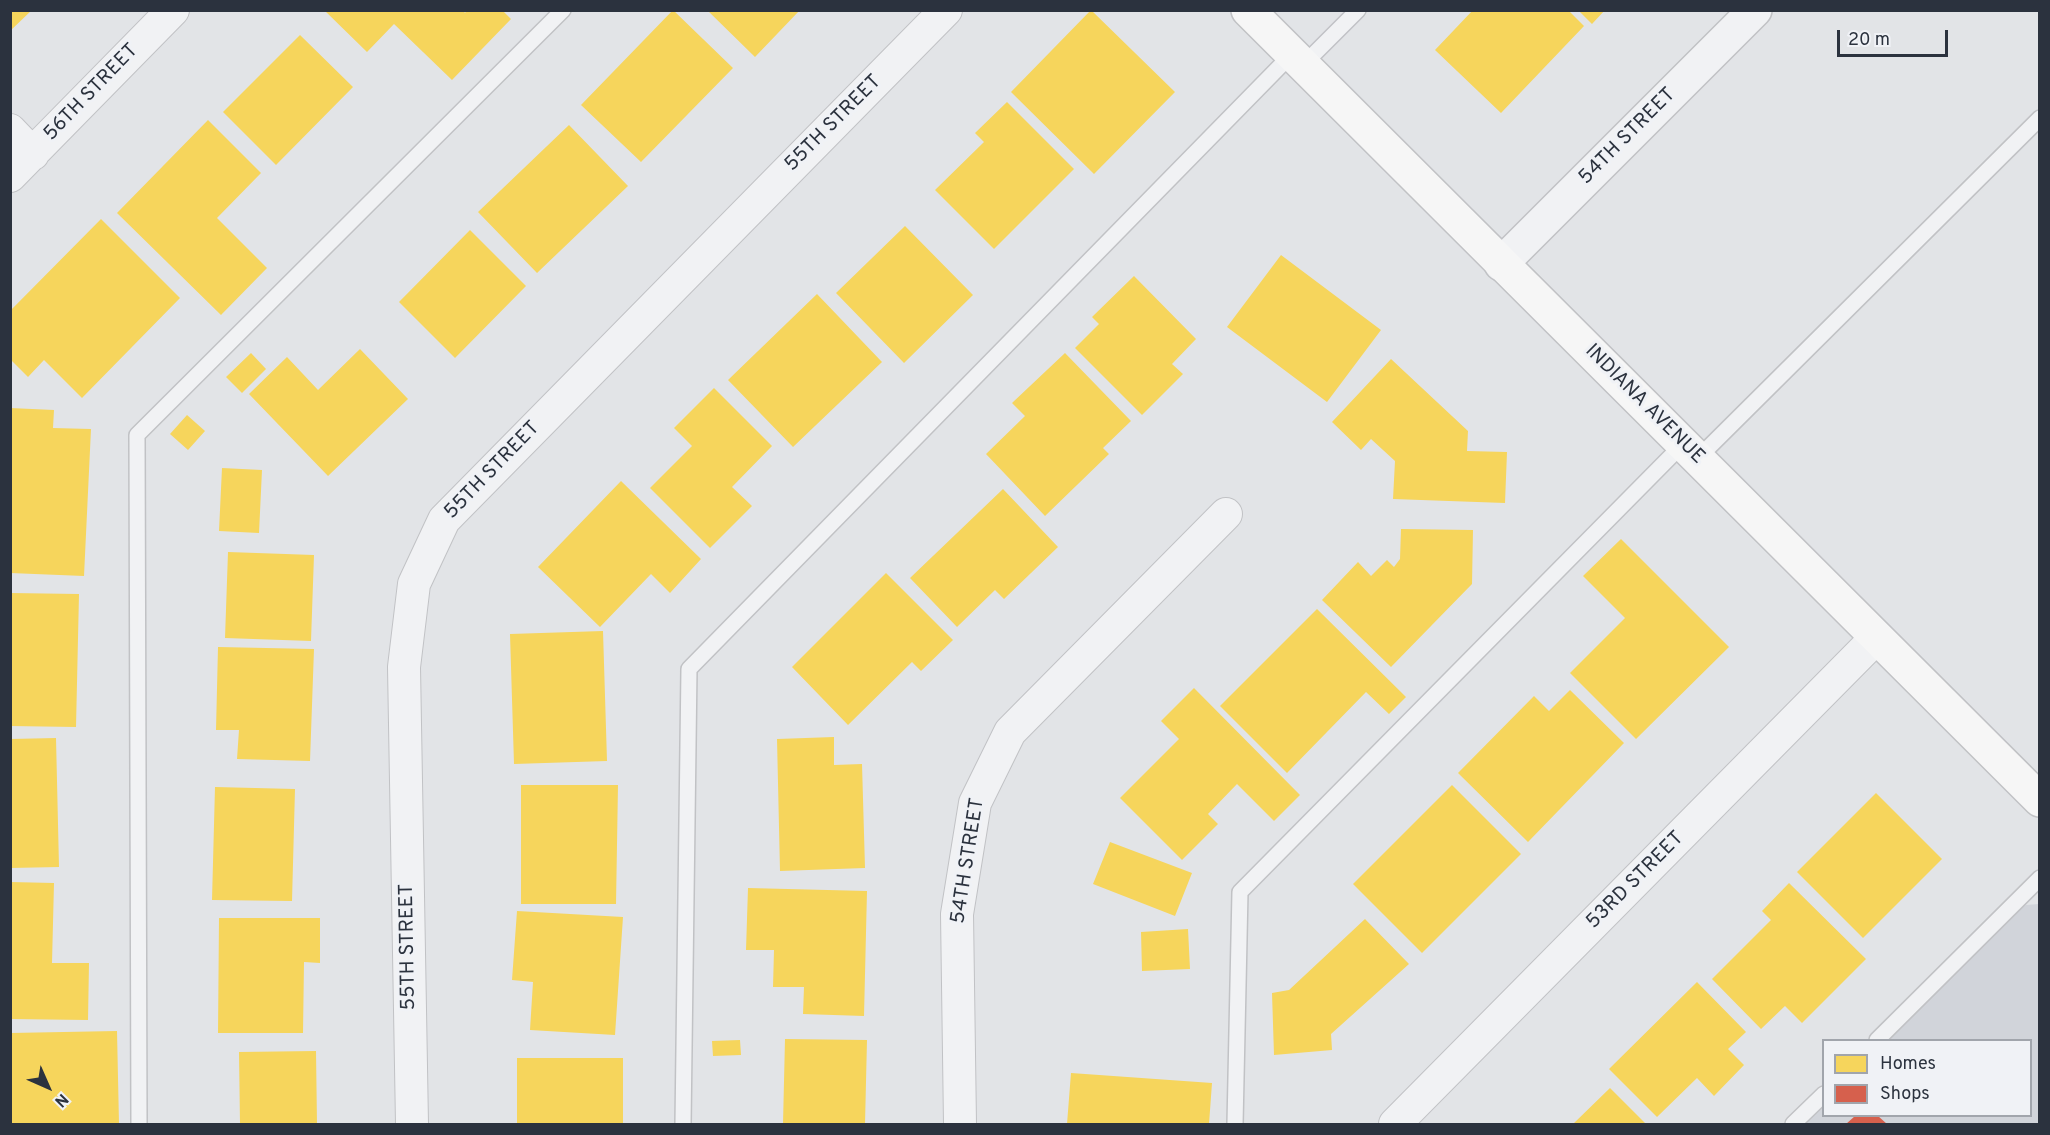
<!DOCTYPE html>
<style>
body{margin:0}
#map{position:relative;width:2050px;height:1135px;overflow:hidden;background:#e2e4e7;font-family:Overpass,sans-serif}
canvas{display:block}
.frame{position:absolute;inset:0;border:12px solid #2b323e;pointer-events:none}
.legend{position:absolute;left:1822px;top:1039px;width:210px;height:78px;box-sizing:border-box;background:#f0f2f6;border:2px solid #a1a5ac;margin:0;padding:8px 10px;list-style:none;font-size:18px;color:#2b323e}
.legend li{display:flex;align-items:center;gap:12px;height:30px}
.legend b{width:30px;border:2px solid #a1a5ac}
.north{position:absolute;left:18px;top:1057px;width:60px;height:60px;-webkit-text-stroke:4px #f0f2f6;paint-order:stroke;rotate:135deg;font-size:16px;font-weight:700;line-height:24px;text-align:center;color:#2b323e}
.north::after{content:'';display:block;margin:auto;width:21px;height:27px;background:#2b323e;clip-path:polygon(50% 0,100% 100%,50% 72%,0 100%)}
.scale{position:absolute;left:1837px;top:30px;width:111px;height:27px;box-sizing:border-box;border:3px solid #2b323e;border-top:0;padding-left:8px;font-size:18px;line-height:21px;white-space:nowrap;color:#2b323e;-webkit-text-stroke:4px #f0f2f6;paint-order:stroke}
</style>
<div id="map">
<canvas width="2050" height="1135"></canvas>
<div class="frame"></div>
<ul class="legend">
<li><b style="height:16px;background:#f6d55c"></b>Homes</li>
<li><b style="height:16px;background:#d6604d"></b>Shops</li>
</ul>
<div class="north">N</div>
<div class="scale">20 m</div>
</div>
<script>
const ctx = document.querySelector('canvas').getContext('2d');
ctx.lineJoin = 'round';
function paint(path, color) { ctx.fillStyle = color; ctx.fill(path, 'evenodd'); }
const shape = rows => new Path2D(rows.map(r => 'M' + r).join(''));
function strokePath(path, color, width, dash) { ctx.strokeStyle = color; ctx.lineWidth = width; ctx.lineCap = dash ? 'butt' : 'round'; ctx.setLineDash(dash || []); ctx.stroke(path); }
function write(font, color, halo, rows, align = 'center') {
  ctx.font = font + ' Overpass,sans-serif'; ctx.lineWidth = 6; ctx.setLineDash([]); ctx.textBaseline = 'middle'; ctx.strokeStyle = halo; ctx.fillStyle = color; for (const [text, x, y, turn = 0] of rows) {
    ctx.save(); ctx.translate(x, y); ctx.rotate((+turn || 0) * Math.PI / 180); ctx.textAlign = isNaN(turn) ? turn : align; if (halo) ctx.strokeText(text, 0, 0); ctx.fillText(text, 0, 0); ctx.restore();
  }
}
const built = shape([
 [2039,904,2039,1124,1800,1124,1823,1100,1824,1116,2030,1116,2030,1040,1883,1040,2007,917,2026,905]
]);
const homes = shape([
 [10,10,32,10,10,31],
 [324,10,463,10,465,13,467,10,502,10,511,19,452,80,394,24,367,52],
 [673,10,733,68,641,162,581,105],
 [707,10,800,10,755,57],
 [1091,10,1175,92,1094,174,1011,92],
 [1473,10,1568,10,1584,26,1501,113,1435,50],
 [1578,10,1605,10,1592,24],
 [300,35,353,87,276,165,223,112],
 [1007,102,1074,169,994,249,935,190,984,142,975,133],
 [208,120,261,173,217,218,267,268,221,315,117,213],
 [569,125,628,186,537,273,478,212],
 [101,219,180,298,82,398,44,360,28,377,10,359,10,311],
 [905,226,973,295,904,363,836,293],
 [470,230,526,286,455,358,399,302],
 [1281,255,1381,330,1327,402,1227,327],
 [1134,276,1196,339,1172,364,1183,374,1142,415,1075,348,1099,324,1092,317],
 [817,294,882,362,793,447,728,380],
 [360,349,408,399,328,476,249,394,287,357,318,390],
 [251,353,266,369,242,393,226,377],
 [1065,353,1131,421,1103,448,1109,454,1045,516,986,454,1025,416,1012,403],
 [1391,359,1468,431,1467,451,1507,452,1505,503,1393,499,1395,461,1371,439,1361,450,1332,422],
 [714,388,772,446,732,487,752,506,710,548,650,488,692,446,674,428],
 [10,408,54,410,53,428,91,429,84,576,10,573],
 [187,415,205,431,188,450,170,434],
 [222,468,262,470,259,533,219,531],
 [621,481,701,559,670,593,651,574,600,627,538,567],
 [1003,489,1058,547,1004,599,995,590,957,627,910,578],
 [1401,529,1473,530,1472,584,1391,667,1322,600,1358,562,1371,576,1387,560,1394,567,1400,559],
 [1621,539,1729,647,1636,739,1570,673,1625,618,1583,576],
 [228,552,314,555,311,641,225,638],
 [886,573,953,640,921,671,912,662,848,725,792,667],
 [10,593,79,594,76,727,10,726],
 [1317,609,1406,697,1389,714,1366,692,1287,773,1220,706],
 [603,631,607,761,514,764,510,634],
 [218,647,314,649,310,761,237,759,239,730,216,730],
 [1194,688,1300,795,1274,821,1237,784,1208,814,1218,824,1182,860,1120,798,1179,739,1161,721],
 [1570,690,1624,743,1528,842,1458,773,1534,696,1549,711],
 [834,737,834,765,862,764,865,868,780,871,777,739],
 [56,738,59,867,10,868,10,739],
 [521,785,618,785,616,904,521,904],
 [1452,785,1521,854,1422,953,1353,884],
 [215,787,295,789,292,901,212,900],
 [1876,793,1942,859,1863,938,1797,872],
 [1110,842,1192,873,1175,916,1093,884],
 [10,882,54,883,52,963,89,963,88,1020,10,1019],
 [1789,883,1866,959,1802,1023,1785,1006,1761,1029,1712,979,1771,920,1762,911],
 [748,888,867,891,864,1016,803,1014,804,987,773,987,774,950,746,950],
 [517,911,623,917,615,1035,530,1030,533,982,512,980],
 [219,918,320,918,320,963,304,962,303,1033,218,1033],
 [1365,919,1409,964,1331,1034,1332,1050,1274,1055,1272,993,1289,990],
 [1188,929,1190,969,1142,971,1141,932],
 [1697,982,1746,1032,1728,1049,1744,1065,1714,1096,1697,1078,1657,1117,1609,1069],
 [117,1031,119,1124,10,1124,10,1033],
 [785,1039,867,1040,865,1124,783,1124],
 [740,1040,741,1055,713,1056,712,1041],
 [316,1051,317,1124,240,1124,239,1052],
 [517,1058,623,1058,623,1124,517,1124],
 [1071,1073,1212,1083,1209,1124,1067,1124],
 [1610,1088,1646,1124,1573,1124]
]);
const shops = shape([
 [1855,1116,1878,1116,1887,1124,1846,1124]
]);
const service = shape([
 [1303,65,1358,10],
 [1697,459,2040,118],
 [1877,1040,2040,878],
 [139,1124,137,435,563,10],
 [683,1124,689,669,1292,54],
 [1235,1124,1240,892,1683,444],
 [1793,1124,1824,1094]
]);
const minor = shape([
 [10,130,33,154],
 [10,176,173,10],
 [412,1124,404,667,414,584,444,520,946,10],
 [960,1124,957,914,975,803,1010,732,1226,514],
 [1395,1124,1876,638]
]);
const tertiary = shape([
 [1501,264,1755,10]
]);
const secondary = shape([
 [1248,10,2040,800]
]);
const streetNames = [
 ["56TH STREET",92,93,-46],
 ["55TH STREET",834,124,-45],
 ["54TH STREET",1628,137,-45],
 ["INDIANA AVENUE",1644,405,45],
 ["55TH STREET",493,471,-46],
 ["54TH STREET",969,861,-81],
 ["53RD STREET",1636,881,-45],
 ["55TH STREET",409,947,-91]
];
paint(built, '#d1d4da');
paint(homes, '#f6d55c');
paint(shops, '#d6604d');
strokePath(service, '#c1c2c5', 18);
strokePath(minor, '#c1c2c5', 34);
strokePath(tertiary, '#c1c2c5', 36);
strokePath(secondary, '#c1c2c5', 36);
strokePath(service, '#f1f2f4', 15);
strokePath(minor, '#f1f2f4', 32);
strokePath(tertiary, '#f1f2f4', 33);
strokePath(secondary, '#f6f6f6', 33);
write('20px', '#2b323e', '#f0f2f6', streetNames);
</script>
